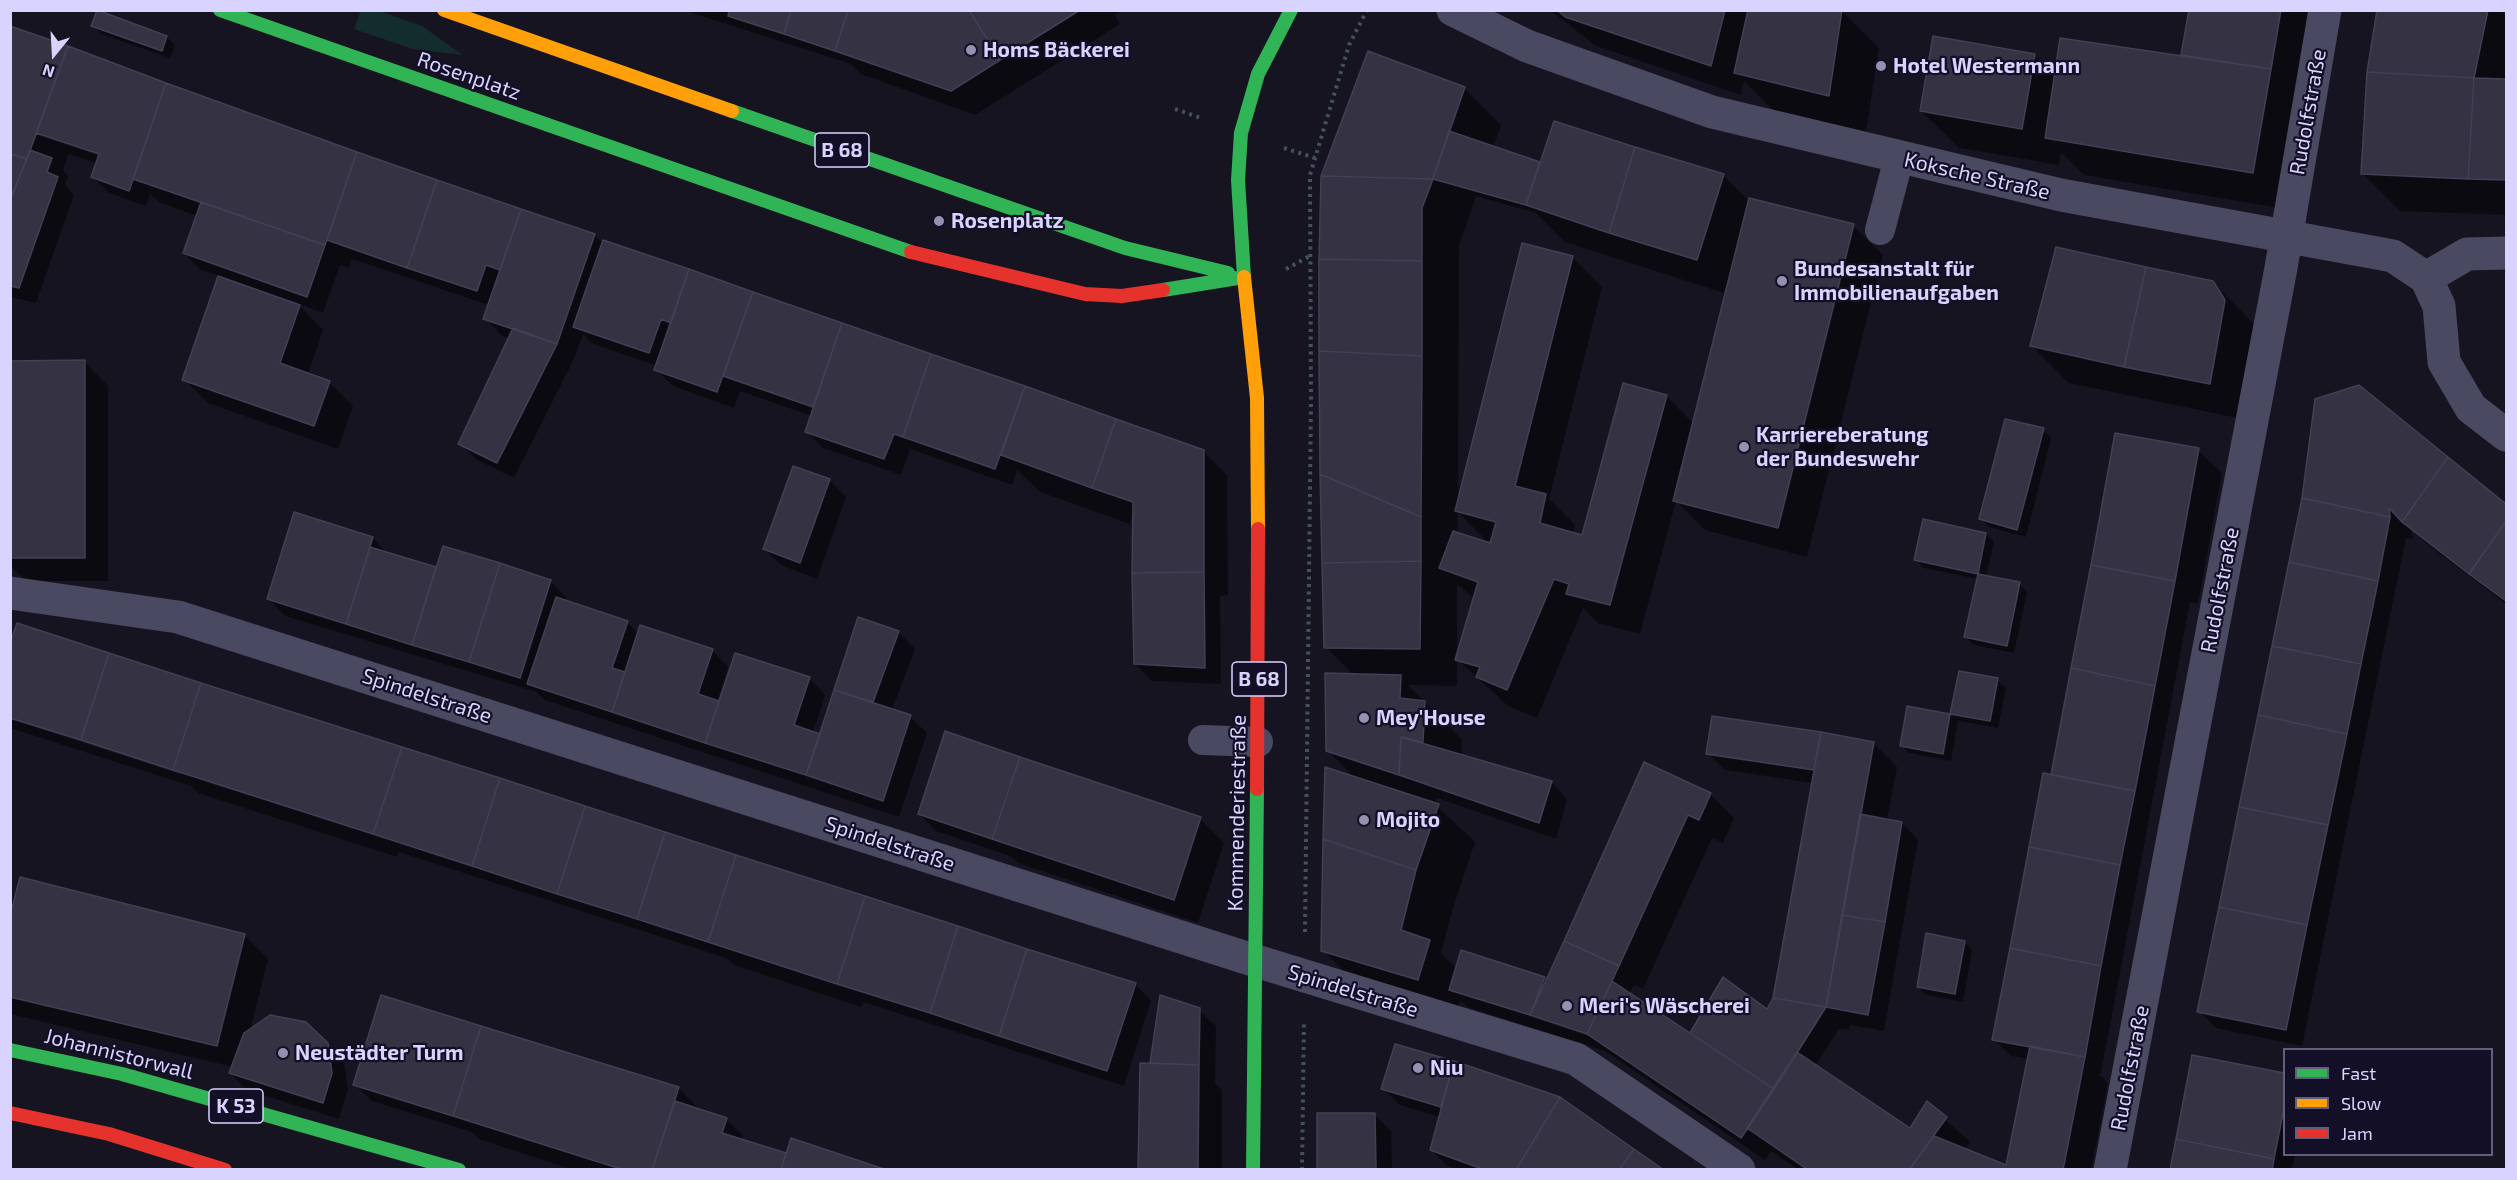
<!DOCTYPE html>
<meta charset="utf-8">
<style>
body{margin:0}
#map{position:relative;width:2517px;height:1180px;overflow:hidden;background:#161421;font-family:"Exo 2",sans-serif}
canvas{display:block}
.frame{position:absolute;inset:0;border:12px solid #d9d4ff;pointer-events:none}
.legend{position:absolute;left:2283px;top:1048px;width:210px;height:108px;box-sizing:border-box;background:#130f26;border:2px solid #625e7d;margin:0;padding:8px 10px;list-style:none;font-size:18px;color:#d9d4ff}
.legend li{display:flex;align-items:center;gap:12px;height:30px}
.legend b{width:30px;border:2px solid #625e7d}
.north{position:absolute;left:24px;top:24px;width:60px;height:60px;-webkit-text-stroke:4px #130f26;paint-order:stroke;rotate:198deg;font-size:16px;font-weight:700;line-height:24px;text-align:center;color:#d9d4ff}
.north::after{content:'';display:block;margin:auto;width:21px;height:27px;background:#d9d4ff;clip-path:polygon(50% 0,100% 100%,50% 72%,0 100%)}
</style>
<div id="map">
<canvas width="2517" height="1180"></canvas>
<div class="frame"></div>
<ul class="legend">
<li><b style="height:8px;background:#30b455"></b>Fast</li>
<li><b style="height:8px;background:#ff9f0a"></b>Slow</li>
<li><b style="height:8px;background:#e5322d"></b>Jam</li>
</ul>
<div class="north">N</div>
</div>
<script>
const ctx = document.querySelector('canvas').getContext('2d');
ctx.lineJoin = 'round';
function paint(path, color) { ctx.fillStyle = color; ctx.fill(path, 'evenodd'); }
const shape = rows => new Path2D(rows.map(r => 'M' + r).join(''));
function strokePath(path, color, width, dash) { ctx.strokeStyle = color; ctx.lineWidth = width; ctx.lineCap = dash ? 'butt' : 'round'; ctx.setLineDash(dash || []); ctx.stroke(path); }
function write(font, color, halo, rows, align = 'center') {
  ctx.font = font + ' "Exo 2",sans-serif'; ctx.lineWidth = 4.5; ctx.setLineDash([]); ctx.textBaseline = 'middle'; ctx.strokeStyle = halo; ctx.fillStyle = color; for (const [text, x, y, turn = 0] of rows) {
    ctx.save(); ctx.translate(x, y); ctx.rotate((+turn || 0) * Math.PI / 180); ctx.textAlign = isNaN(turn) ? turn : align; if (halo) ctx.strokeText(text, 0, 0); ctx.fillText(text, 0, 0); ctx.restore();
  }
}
const green = shape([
 [361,10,379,11,422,26,463,55,413,49,354,29]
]);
const shadow = shape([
 [683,10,1122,10,1115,15,1120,24,975,115,861,74,851,64],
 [1550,10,1841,10,1879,48,1866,132,1773,110,1744,81,1741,95,1596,46],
 [2190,10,2325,10,2290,210,2084,175,2061,152,2059,165,1959,148,1921,111,2034,56,2056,78,2183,56],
 [2378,10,2506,10,2506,215,2400,211,2363,174],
 [97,12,167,37,175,46,170,58,101,34,93,26],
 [10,28,357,153,594,235,604,244,604,242,1203,451,1227,475,1228,595,1220,596,1221,684,1152,681,1135,664,1134,513,1130,524,1040,492,1017,470,1012,485,910,449,901,475,823,448,806,431,812,416,740,391,734,408,673,386,656,370,657,366,591,343,583,334,573,361,514,478,477,460,460,444,510,338,501,335,485,318,489,305,352,259,349,268,340,265,323,313,297,303,323,330,308,374,329,382,353,406,338,449,208,403,184,379,220,276,201,270,184,253,197,216,159,202,150,194,146,206,109,193,92,177,97,164,69,154,63,170,68,176,65,185,74,195,36,303,10,297],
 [1464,88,1501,125,1493,148,1541,164,1723,175,1750,202,1853,226,1883,255,1807,557,1705,530,1676,501,1640,634,1598,623,1583,608,1537,718,1508,706,1457,659,1457,686,1408,685,1462,740,1461,756,1551,782,1567,799,1556,839,1437,798,1436,805,1475,842,1453,908,1441,953,1457,969,1462,952,1546,979,1644,764,1710,794,1734,818,1723,843,1712,838,1643,989,1634,985,1629,994,1691,1035,1724,979,1768,1012,1775,999,1813,783,1725,770,1708,753,1713,718,1873,743,1897,767,1887,820,1902,823,1918,840,1884,1031,1850,1025,1849,1030,1839,1029,1815,1066,1910,1130,1928,1104,1970,1142,1965,1150,2007,1167,2029,1059,2011,1056,1994,1039,2053,777,2198,450,2222,473,2198,604,2190,602,2101,1073,2098,1073,2108,1083,2091,1170,1799,1170,1771,1151,1765,1160,1605,1051,1467,1007,1460,1000,1455,1017,1360,988,1323,950,1355,778,1328,751,1354,676,1326,647,1320,350],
 [1476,196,1536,213,1565,242,1727,294,1694,424,1666,396,1583,537,1573,534,1575,525,1549,499,1602,287,1572,257,1458,500,1459,246],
 [1458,512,1486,540,1492,542,1491,545,1457,534],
 [1457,584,1475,599,1457,656],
 [2212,282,2250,320,2262,338,2247,420,2069,383,2032,346],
 [10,362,84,362,108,386,108,581,26,581,10,565],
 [2043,430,2051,438,2026,537,1989,527,1981,519],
 [2447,459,2506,505,2506,604,2427,544,2411,529,2413,539,2406,538,2302,1046,2216,1028,2199,1011,2304,499],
 [794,468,830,481,846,497,817,579,781,565,764,549],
 [295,514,373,538,388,554,437,569,550,581,567,598,565,602,627,622,639,634,712,650,728,667,717,702,720,703,809,678,825,695,813,733,821,736,859,619,898,632,915,649,892,710,910,717,927,733,899,817,545,700,537,692,285,616,269,599],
 [1986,534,1994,542,1986,577,2019,584,2027,592,2014,653,1974,645,1966,637,1978,579,1924,568,1916,560],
 [1960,672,1997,680,2006,688,1998,728,1958,721,1951,761,1909,753,1901,745,1908,708,1951,716],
 [10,719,180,774,181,771,1135,984,1151,1001,1124,1086,863,1002,861,1007,734,965,726,958,399,852,397,857,198,793,191,786,10,728],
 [919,814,1200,819,1224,843,1198,923,1018,863,1010,856,936,831],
 [10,901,244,935,268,959,250,1031,326,1044,344,1061,348,1090,339,1119,247,1090,230,1073,233,1067,10,1014],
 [1964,942,1972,950,1963,1002,1926,995,1918,987],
 [1199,1010,1216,1026,1215,1083,1222,1090,1222,1170,1140,1170,1154,1065,1151,1062],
 [1396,1046,1560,1099,1662,1170,1457,1170,1448,1166,1431,1150,1439,1117,1400,1105,1383,1089],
 [2193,1057,2284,1075,2284,1154,2295,1154,2292,1170,2172,1170],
 [355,1085,678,1088,700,1110,726,1119,743,1135,741,1140,787,1155,882,1170,573,1170,479,1139,472,1132,372,1101],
 [1375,1115,1391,1131,1392,1170,1319,1170]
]);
const building = shape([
 [97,10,167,36,162,51,91,26,97,10],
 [729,10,791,10,784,34,728,16,729,10],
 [791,10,848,10,835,51,784,34,791,10],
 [848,10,969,10,1000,60,951,91,835,51,848,10],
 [969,10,1080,10,1000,60,969,10],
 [1557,10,1725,10,1711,66,1565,17,1557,10],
 [1748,10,1842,10,1829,96,1734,73,1748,10],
 [2189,10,2281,10,2271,69,2181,55,2189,10],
 [2377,10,2488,10,2474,78,2367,72,2377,10],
 [10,26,68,46,27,159,10,154,10,26],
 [1933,36,2035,54,2022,129,1920,111,1933,36],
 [2060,38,2271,69,2253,173,2045,138,2060,38],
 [68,46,166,83,129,191,91,177,99,154,36,133,68,46],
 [1368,51,1465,87,1433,179,1321,176,1368,51],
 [2367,72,2474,78,2468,179,2361,174,2367,72],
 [2474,78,2506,79,2506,180,2468,179,2474,78],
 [166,83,357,152,325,245,133,179,166,83],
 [1554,121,1635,147,1609,233,1526,205,1554,121],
 [1449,131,1540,162,1526,205,1433,179,1449,131],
 [1635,147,1724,174,1697,260,1609,233,1635,147],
 [30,150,52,158,47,172,58,177,19,288,10,286,10,202,30,150],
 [357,152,437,180,407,268,327,240,357,152],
 [10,154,27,159,10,199,10,154],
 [1321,176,1433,179,1422,208,1422,261,1319,259,1321,176],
 [437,180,521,209,500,270,486,265,477,291,407,268,437,180],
 [1749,198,1854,224,1778,528,1673,501,1749,198],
 [201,202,325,245,307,297,183,253,201,202],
 [521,209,595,234,557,344,483,319,521,209],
 [603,240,689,269,671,323,661,319,649,353,573,327,603,240],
 [1522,243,1573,256,1515,486,1546,494,1540,523,1582,535,1623,383,1667,395,1610,605,1566,594,1569,584,1554,579,1507,690,1476,677,1480,667,1455,660,1478,582,1439,568,1453,531,1490,543,1496,522,1455,511,1522,243],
 [2056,247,2146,267,2124,367,2030,346,2056,247],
 [1319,259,1422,261,1422,356,1319,351,1319,259],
 [2146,267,2213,281,2225,300,2210,384,2124,367,2146,267],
 [689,269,753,292,717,392,654,370,689,269],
 [218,276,300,305,280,363,330,381,314,426,182,380,218,276],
 [753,292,842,323,813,407,723,376,753,292],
 [842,323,931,354,903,437,894,434,884,459,805,432,842,323],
 [513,328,557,344,497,463,458,444,513,328],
 [1319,351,1422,356,1421,517,1320,474,1319,351],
 [931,354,1025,386,995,469,903,437,931,354],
 [85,360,85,558,10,558,10,361,85,360],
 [2359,385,2448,457,2402,522,2389,508,2390,517,2302,498,2315,399,2359,385],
 [1025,386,1116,419,1092,488,1001,455,1025,386],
 [1116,419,1204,450,1204,572,1132,573,1133,502,1092,488,1116,419],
 [2005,419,2044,428,2017,530,1979,519,2005,419],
 [2115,433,2199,448,2175,581,2091,565,2115,433],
 [2448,457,2506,504,2506,521,2469,574,2402,522,2448,457],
 [793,466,830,479,800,563,763,549,793,466],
 [1320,474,1421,517,1421,561,1322,563,1320,474],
 [2302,498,2390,517,2378,581,2289,562,2302,498],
 [294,512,373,537,346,624,267,599,294,512],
 [1923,519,1986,533,1978,574,1914,560,1923,519],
 [2506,521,2506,601,2469,574,2506,521],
 [443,546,500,563,469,662,412,645,443,546],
 [370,547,436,567,412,645,346,624,370,547],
 [1421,561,1420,649,1324,648,1322,563,1421,561],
 [2289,562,2378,581,2361,664,2272,646,2289,562],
 [500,563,551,580,520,678,469,662,500,563],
 [2091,565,2175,581,2155,686,2071,668,2091,565],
 [1204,572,1205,668,1134,664,1132,573,1204,572],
 [1978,574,2020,582,2007,646,1964,637,1978,574],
 [556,597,628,621,612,668,625,672,612,712,527,684,556,597],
 [858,617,899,631,873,702,834,690,858,617],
 [17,623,109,653,81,740,10,718,10,643,17,623],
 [640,625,713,649,698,694,719,701,705,743,612,712,640,625],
 [2272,646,2361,664,2347,734,2258,715,2272,646],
 [109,653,201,683,173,770,81,740,109,653],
 [735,653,810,677,794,725,820,734,806,775,705,743,735,653],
 [2071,668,2155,686,2135,791,2051,775,2071,668],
 [1959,671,1998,678,1990,721,1950,714,1959,671],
 [1325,673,1401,675,1400,698,1425,701,1423,742,1401,737,1399,775,1326,751,1325,673],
 [201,683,402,747,373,834,173,770,201,683],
 [834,690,911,715,883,801,806,775,834,690],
 [1907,706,1950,714,1943,754,1900,746,1907,706],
 [2258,715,2347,734,2328,825,2239,807,2258,715],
 [1712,716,1821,732,1814,770,1706,754,1712,716],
 [945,731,1020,757,992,839,918,814,945,731],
 [1821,732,1874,742,1826,1007,1773,998,1821,732],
 [1401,737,1552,781,1539,823,1399,775,1401,737],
 [402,747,500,778,472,866,373,834,402,747],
 [1020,757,1201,817,1174,900,992,839,1020,757],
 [1644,762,1711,793,1699,820,1688,815,1619,966,1564,941,1644,762],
 [1325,767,1439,804,1416,870,1323,839,1325,767],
 [2043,773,2135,791,2120,865,2029,847,2043,773],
 [500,778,585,806,557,894,472,866,500,778],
 [585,806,665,832,637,919,557,894,585,806],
 [2239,807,2328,825,2307,925,2219,907,2239,807],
 [1860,814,1902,822,1885,922,1842,915,1860,814],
 [665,832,736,855,708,942,637,919,665,832],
 [1323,839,1416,870,1401,930,1430,940,1418,980,1321,951,1323,839],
 [2029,847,2120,865,2101,966,2010,948,2029,847],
 [736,855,865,896,837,984,708,942,736,855],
 [20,877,245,934,217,1046,10,997,10,916,20,877],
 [865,896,958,926,930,1013,837,984,865,896],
 [2219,907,2307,925,2286,1030,2197,1012,2219,907],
 [1842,915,1885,922,1868,1015,1826,1007,1842,915],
 [958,926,1027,949,999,1036,930,1013,958,926],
 [1926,933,1965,941,1955,994,1917,987,1926,933],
 [1564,941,1619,966,1587,1034,1530,1015,1564,941],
 [2010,948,2101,966,2085,1057,1992,1040,2010,948],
 [1027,949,1136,983,1107,1071,999,1036,1027,949],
 [1461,950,1545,977,1530,1015,1449,990,1461,950],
 [1723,977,1767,1009,1773,998,1826,1007,1774,1089,1690,1033,1723,977],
 [1612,981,1774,1089,1741,1138,1587,1034,1612,981],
 [381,995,481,1026,453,1116,353,1085,381,995],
 [1160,995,1200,1008,1199,1065,1150,1063,1160,995],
 [270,1015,306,1022,328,1043,332,1073,323,1103,229,1073,244,1033,270,1015],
 [481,1026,679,1087,652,1170,624,1170,453,1116,481,1026],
 [1395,1044,1454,1061,1441,1107,1381,1089,1395,1044],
 [2030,1046,2085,1057,2063,1170,1909,1170,1934,1136,2006,1165,2030,1046],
 [1797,1052,1910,1128,1927,1101,1947,1117,1909,1170,1808,1170,1747,1128,1797,1052],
 [2192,1055,2284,1073,2284,1108,2274,1159,2176,1139,2192,1055],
 [1454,1061,1560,1097,1516,1170,1485,1170,1430,1150,1454,1061],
 [1140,1063,1199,1065,1198,1170,1138,1170,1140,1063],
 [1560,1097,1634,1149,1619,1170,1516,1170,1560,1097],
 [675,1101,727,1118,722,1133,786,1153,781,1170,652,1170,675,1101],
 [1317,1113,1375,1113,1376,1170,1317,1170,1317,1113],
 [791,1138,887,1170,781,1170,791,1138],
 [2176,1139,2274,1159,2272,1170,2170,1170,2176,1139],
 [1634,1149,1664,1170,1619,1170,1634,1149]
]);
const path = shape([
 [1175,109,1201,118],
 [1284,148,1315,158],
 [1286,269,1310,256],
 [1305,932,1311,399,1310,175,1349,45,1367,10],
 [1302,1170,1304,1020]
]);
const lane = shape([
 [1880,230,1899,158],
 [1203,740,1258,742]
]);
const street = shape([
 [1453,10,1527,46,1712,112,2061,195,2393,256,2426,278],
 [2426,278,2439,306,2444,362,2471,408,2506,435],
 [2426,278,2467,254,2506,253],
 [10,593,178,617,1256,961,1576,1059,1739,1170],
 [2110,1170,2281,268,2325,10]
]);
const fast = shape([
 [220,10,911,252],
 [732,111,1125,248,1228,273],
 [1244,277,1238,180,1241,133,1258,74,1291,10],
 [1163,290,1244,277],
 [10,1050,122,1074,459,1170],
 [1253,1170,1257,789]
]);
const slow = shape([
 [444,10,732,111],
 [1244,277,1257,398,1258,529]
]);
const jam = shape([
 [911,252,1085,294,1122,296,1163,290],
 [1257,789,1258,529],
 [10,1113,109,1134,225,1170]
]);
const markers = [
 [971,50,6,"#9591b1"],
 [1881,66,6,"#9591b1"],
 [939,221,6,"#9591b1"],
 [1782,281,6,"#9591b1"],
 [1744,447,6,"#9591b1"],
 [1364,718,6,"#9591b1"],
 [1364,820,6,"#9591b1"],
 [1567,1006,6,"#9591b1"],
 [283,1053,6,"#9591b1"],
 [1418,1068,6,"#9591b1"]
];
const shields = [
 [842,150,54],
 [1259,679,54],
 [236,1106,54]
];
const shieldNames = [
 ["B 68",842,150],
 ["B 68",1259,679],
 ["K 53",236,1106]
];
const poiNames = [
 ["Homs Bäckerei",983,50],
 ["Hotel Westermann",1893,66],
 ["Rosenplatz",951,221],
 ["Bundesanstalt für",1794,269],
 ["Immobilienaufgaben",1794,293],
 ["Karriereberatung",1756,435],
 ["der Bundeswehr",1756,459],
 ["Mey'House",1376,718],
 ["Mojito",1376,820],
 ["Meri's Wäscherei",1579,1006],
 ["Neustädter Turm",295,1053],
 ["Niu",1430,1068]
];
const streetNames = [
 ["Rosenplatz",469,76,19],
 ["Rudolfstraße",2308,112,-80],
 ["Koksche Straße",1977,176,13],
 ["Rudolfstraße",2220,590,-79],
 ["Spindelstraße",427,696,18],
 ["Kommenderiestraße",1237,813,-89],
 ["Spindelstraße",890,844,18],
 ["Spindelstraße",1353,991,17],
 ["Johannistorwall",119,1054,14],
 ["Rudolfstraße",2130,1068,-79]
];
paint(green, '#132c2d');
paint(shadow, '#0007');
paint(building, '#343243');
strokePath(building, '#433f54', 1.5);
strokePath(path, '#44505f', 4, [3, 4.5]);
strokePath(lane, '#4a4962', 30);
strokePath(street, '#4a4962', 33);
strokePath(fast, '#30b455', 14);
strokePath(slow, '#ff9f0a', 14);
strokePath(jam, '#e5322d', 14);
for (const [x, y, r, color] of markers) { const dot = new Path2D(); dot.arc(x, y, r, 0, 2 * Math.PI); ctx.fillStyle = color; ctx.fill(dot); strokePath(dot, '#130f26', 2); }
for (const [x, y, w] of shields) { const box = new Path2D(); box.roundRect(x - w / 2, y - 17, w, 34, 4.5); ctx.fillStyle = '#130f26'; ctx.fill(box); strokePath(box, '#d9d4ff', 1.5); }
write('bold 20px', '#d9d4ff', null, shieldNames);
write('bold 21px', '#d9d4ff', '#130f26', poiNames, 'left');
write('21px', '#d9d4ff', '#130f26', streetNames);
</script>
